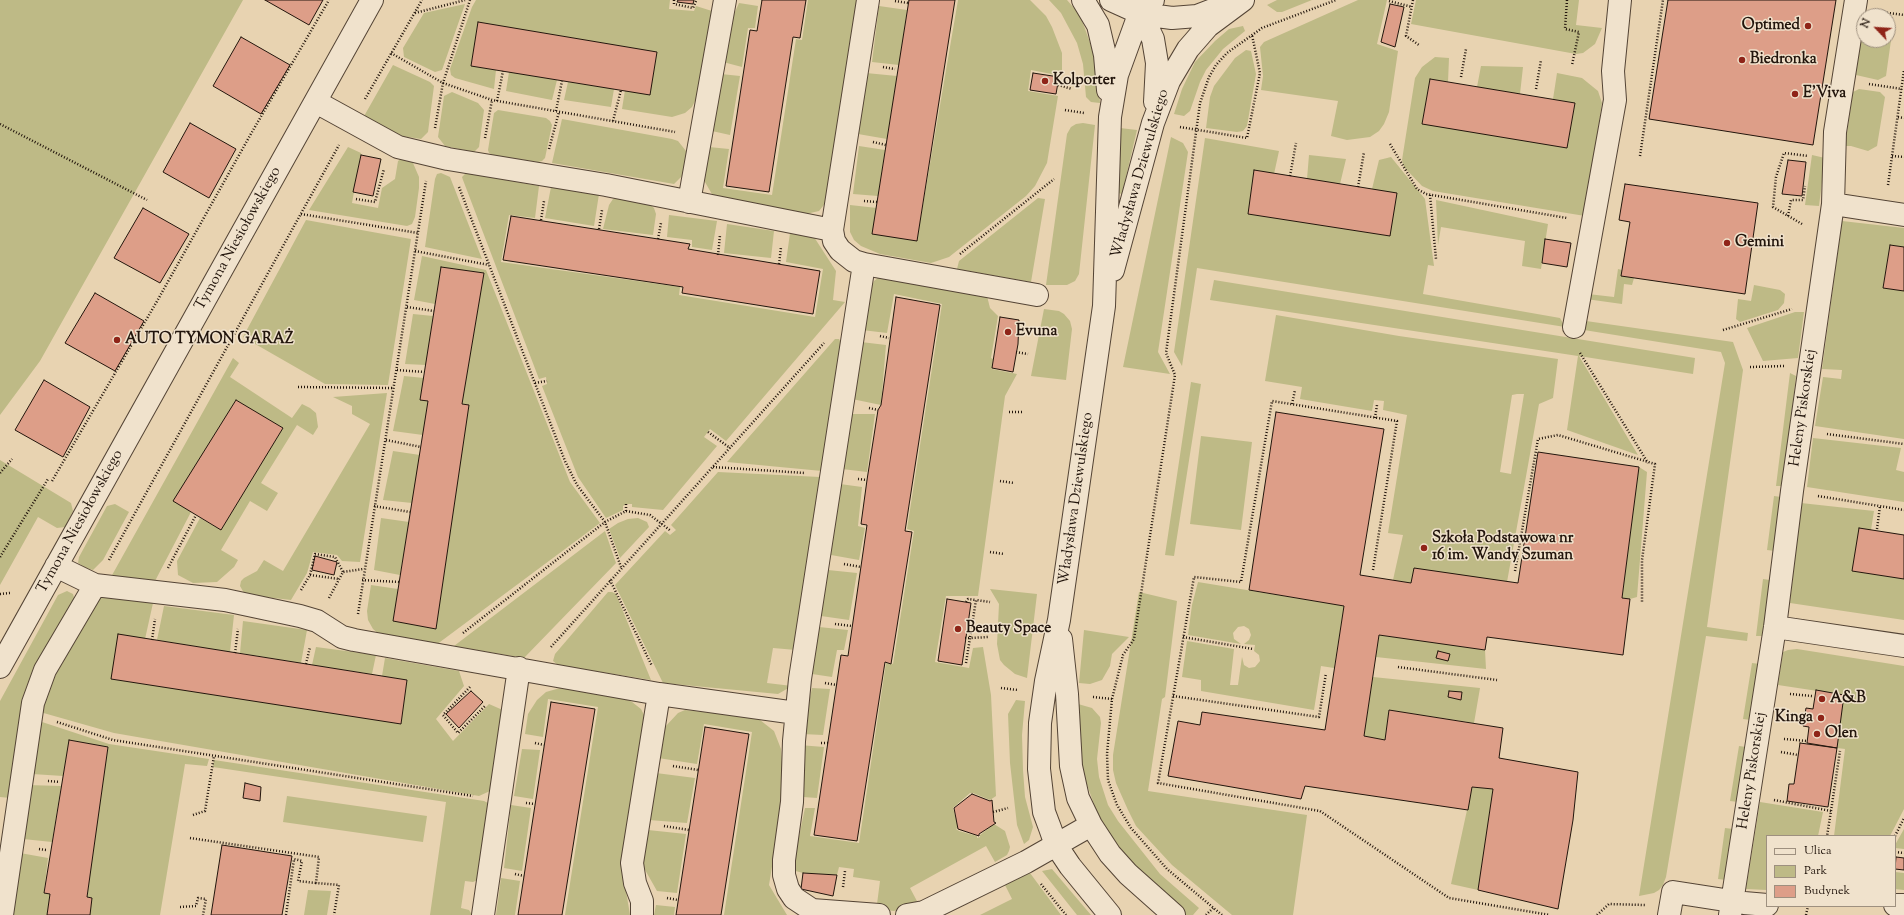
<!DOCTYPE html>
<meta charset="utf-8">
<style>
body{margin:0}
#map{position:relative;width:1904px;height:915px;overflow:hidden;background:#e8d3b1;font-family:"Sorts Mill Goudy",serif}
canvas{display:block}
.legend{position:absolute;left:1766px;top:835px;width:130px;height:72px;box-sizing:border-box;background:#f0e2cc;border:1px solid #9e907f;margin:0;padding:5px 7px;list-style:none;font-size:12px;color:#22150c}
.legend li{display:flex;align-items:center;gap:8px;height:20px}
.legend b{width:20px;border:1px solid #9e907f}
.north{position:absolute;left:1856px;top:8px;width:40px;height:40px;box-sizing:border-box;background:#f0e2cc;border:1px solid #9e907f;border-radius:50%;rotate:295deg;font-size:11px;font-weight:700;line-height:16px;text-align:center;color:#22150c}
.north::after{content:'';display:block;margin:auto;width:14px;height:18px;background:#8f2418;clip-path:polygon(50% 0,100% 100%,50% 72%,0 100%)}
</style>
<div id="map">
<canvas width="1904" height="915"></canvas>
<ul class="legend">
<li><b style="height:5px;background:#f0e2cc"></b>Ulica</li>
<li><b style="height:11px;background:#beba86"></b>Park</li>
<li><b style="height:11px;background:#dd9e88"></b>Budynek</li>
</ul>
<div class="north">N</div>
</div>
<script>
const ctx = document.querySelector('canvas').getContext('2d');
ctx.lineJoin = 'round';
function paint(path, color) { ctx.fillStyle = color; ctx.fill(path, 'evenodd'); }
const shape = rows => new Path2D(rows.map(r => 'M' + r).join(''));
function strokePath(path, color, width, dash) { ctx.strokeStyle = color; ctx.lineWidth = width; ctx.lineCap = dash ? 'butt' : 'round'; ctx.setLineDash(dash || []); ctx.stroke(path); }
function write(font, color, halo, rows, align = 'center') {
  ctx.font = font + ' "Sorts Mill Goudy",serif'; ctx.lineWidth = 3; ctx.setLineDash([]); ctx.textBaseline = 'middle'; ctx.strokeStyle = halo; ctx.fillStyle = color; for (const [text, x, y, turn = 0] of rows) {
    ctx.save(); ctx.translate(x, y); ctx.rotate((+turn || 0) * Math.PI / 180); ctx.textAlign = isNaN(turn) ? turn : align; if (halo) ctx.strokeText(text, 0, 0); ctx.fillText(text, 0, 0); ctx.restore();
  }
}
const green = shape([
 [0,0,243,0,40,361,0,415],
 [476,0,670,0,669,9,694,11,696,6,712,11,696,99,692,107,685,113,672,117,622,109,625,90,650,94,657,52,478,22,471,66,496,70,494,89,455,78,451,75,450,69,472,7],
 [808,0,860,0,827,201,819,211,806,214,713,196,705,182,704,177,709,147,729,149,723,188,772,195,796,39,802,40],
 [958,0,1030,0,1046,16,1052,27,1062,53,1062,76,1031,70,1028,91,1058,96,1047,163,1035,186,1026,196,949,257,931,263,880,254,861,246,854,240,850,232,850,205,877,208,917,240],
 [1049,0,1067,0,1080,15,1097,62,1100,103,1091,102,1086,97,1083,64,1077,43,1061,13],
 [1277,0,1312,0,1282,12,1277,12,1267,5],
 [1358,0,1387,0,1377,44,1398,51,1389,112,1384,124,1379,131,1370,137,1347,140,1331,136,1338,101,1261,90,1263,76,1260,47,1264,42],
 [1416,0,1579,0,1576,25,1602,28,1595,44,1583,53,1576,54,1411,24],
 [739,3,758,6,755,28,748,28,742,67,723,62,730,23],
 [465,4,442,70,435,72,404,57,403,48,424,13],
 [879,6,907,10,899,65,872,62],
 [1864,20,1864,40,1888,40,1888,21,1893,26,1886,76,1878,80,1856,75],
 [1243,26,1245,31,1223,49,1206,70,1200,82,1190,111,1184,116,1174,114,1182,89,1195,62,1215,41,1229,29],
 [1246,50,1251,51,1256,74,1247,126,1243,131,1237,132,1206,128,1210,97,1214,86,1235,58],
 [1435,57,1449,58,1448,82,1430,79,1422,123,1567,148,1575,103,1553,99,1557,73,1582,78,1598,91,1602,103,1585,216,1433,191,1422,186,1404,167,1402,160,1415,78,1422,67],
 [393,65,430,82,434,86,428,132,421,139,395,135,363,118],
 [1481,66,1523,67,1520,94,1477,87],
 [509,72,557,80,552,100,506,91],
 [866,73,897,76,887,139,858,134],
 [721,74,740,76,730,135,712,131],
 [568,82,614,89,611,107,564,100],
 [1859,89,1880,92,1885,97,1877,146,1868,151,1851,146,1845,146,1853,92],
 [452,92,478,103,484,110,479,147,474,152,445,146,438,137,444,96],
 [498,110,546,118,550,121,552,125,545,158,542,161,538,162,493,155,489,153,488,150,494,113],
 [562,119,672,139,678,141,686,151,685,173,674,184,552,163],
 [1083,123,1095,125,1079,274,1075,281,1067,285,1046,285,1067,134,1071,127,1076,124],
 [1120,128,1137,130,1122,194,1114,192],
 [1171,137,1183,143,1188,152,1158,352,1170,374,1123,367],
 [1205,138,1279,151,1274,174,1254,171,1248,214,1390,236,1372,189,1379,160,1391,157,1425,199,1434,266,1428,265,1423,294,1560,318,1565,327,1197,268,1182,366,1174,352],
 [859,146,885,150,878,196,853,194],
 [348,147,361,153,352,203,378,208,382,188,395,179,398,161,401,159,409,160,413,163,419,177,419,188,415,217,412,224,407,226,309,210],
 [1309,155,1346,159,1340,184,1307,179],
 [1812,155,1825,158,1819,206,1805,205],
 [441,173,450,177,482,259,425,247,435,179,437,174],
 [466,173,539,186,535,218,509,215,501,262,680,287,679,295,815,317,823,269,786,262,790,233,814,237,836,271,833,300,845,302,726,441,710,429,704,437,717,446,663,510,632,507,632,504,626,504,623,506,623,510,606,518,578,477,542,386,547,384,546,377,539,379,463,180,462,177],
 [551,187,599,194,594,226,545,218],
 [619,198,648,203,654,208,656,214,653,235,603,229,609,205,613,199],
 [1038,198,1045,199,1031,282,957,269,959,261,964,257],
 [1436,200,1548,224,1541,269,1522,266,1525,241,1441,227,1438,245],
 [669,215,717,221,712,250,692,247,692,240,667,237],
 [306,220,411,239,388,385,325,384,243,337],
 [1842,221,1904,228,1904,247,1890,245,1883,287,1904,291,1904,439,1815,426,1823,377,1841,379,1842,370,1822,369],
 [727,224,774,231,771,258,724,253],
 [422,256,486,270,570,482,600,523,436,645,380,635,373,629,368,620,367,611,371,585,398,589,393,621,436,629,469,405,462,404,484,273,441,267,435,304,414,300],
 [1618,269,1622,270,1634,278,1632,285,1624,284,1622,304,1586,299,1588,294,1614,297],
 [879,277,987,296,990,308,998,316,991,358,993,359,992,369,1017,374,1005,396,978,596,946,596,935,662,969,668,973,648,983,647,991,695,996,796,990,800,973,793,970,793,953,808,958,827,956,829,959,831,977,836,977,838,980,837,980,835,994,824,1005,831,1010,847,1009,851,1007,855,995,862,986,846,910,888,918,903,894,911,850,906,850,901,877,904,880,881,853,877,854,869,839,867,837,875,803,873,792,870,805,808,815,808,810,836,859,843,886,663,893,664,914,531,907,529,942,304,894,294,887,333,862,330,871,288,874,281],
 [1214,280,1695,358,1693,374,1579,356,1638,455,1567,430,1578,356,1210,300],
 [1754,285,1780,290,1785,294,1784,303,1778,310,1740,322,1736,319,1738,299,1751,301],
 [1044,309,1059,311,1064,314,1070,321,1072,329,1066,380,1031,376],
 [1795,312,1804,312,1798,358,1763,361,1747,328],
 [413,314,433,316,426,365,405,364],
 [1276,315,1399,336,1558,359,1553,398,1539,404,1507,582,1411,583,1393,580,1403,535,1388,533,1407,415,1383,410,1384,401,1374,400,1372,411,1300,399,1302,387,1265,381],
 [1517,394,1524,394,1511,474,1500,472,1512,395],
 [1586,321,1733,342,1743,370,1707,627,1748,633,1747,641,1706,636,1666,877,1663,885,1659,890,1654,893,1639,896,1725,363,1721,352,1584,330],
 [835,339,839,339,841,343,822,471,727,462],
 [861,342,886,345,881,405,852,399],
 [233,358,239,363,230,377,292,418,302,404,310,408,316,413,318,427,313,435,297,425,261,483,278,493,267,511,250,501,221,550,238,560,234,567,217,582,193,583,178,575,177,561,200,518,221,530,283,428,236,400,174,501,191,512,155,581,111,577],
 [1790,373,1796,376,1783,486,1776,486],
 [404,376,424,378,428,401,423,435,393,431],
 [1191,382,1201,384,1174,556,1165,555],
 [387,393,360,562,342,561,337,555,313,552,307,573,291,600,248,595,244,593,240,586,241,581,244,578,257,571,264,560,283,571,370,424,352,414,352,406,333,397],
 [852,414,875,414,867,472,842,469],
 [1201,436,1252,442,1241,530,1190,524],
 [1813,438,1901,448,1896,470,1904,472,1904,502,1807,487],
 [393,451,420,455,412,503,383,500],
 [0,460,71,503,73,511,65,527,57,528,38,517,0,585],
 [1639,467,1647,472,1637,597,1630,599,1622,598],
 [718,472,820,477,796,650,773,648,767,683,792,686,778,694,663,683,615,585,665,531,670,535,676,530,671,525],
 [840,484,862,487,858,526,865,528,859,560,831,555],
 [1774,496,1781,497,1775,551,1767,550],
 [1801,503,1874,511,1871,530,1859,529,1852,571,1904,579,1904,620,1790,603],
 [115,504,129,512,103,560,93,570,86,568,78,563,79,557,107,506],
 [381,518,409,522,400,575,374,570],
 [638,518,647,522,649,527,620,558,609,529,618,523,628,519],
 [605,531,616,563,524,658,454,646],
 [828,570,857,573,849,620,821,616],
 [1763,579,1770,580,1764,636,1756,636],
 [1198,582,1344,606,1334,668,1321,666,1314,710,1201,691,1201,680,1182,677,1187,641,1234,649,1230,685,1238,685,1242,657,1244,665,1249,668,1255,667,1260,661,1259,655,1254,651,1255,645,1244,644,1249,640,1251,635,1249,629,1244,626,1238,627,1233,633,1234,639,1241,644,1188,635,1192,605],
 [990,589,1037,594,1027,678,1015,674,1004,665,1000,660,997,644,999,604],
 [67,591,73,594,75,601,10,798,0,797,0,701,58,595],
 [608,592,612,592,616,594,651,680,558,665,553,661,555,654],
 [1139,592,1177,601,1165,697,1162,699,1148,791,1307,815,1293,915,1232,915,1172,865,1136,826,1128,810,1116,783,1113,770,1113,755],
 [100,595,153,603,145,639,112,679,401,724,407,680,382,676,385,658,459,671,464,686,436,719,453,741,489,704,505,711,495,779,490,791,479,796,114,733,40,712,43,698],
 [164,606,234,615,230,652,157,640],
 [243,621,307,630,301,663,240,653],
 [819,627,848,630,844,650,837,650,832,677,812,674],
 [1084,630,1129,637,1112,654,1110,666,1102,680,1090,684,1079,683],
 [1379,635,1485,650,1486,669,1376,657],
 [316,647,376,655,372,674,312,665],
 [1797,649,1904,666,1904,809,1890,836,1834,836,1845,749,1837,748,1844,695,1778,685,1783,652,1788,650],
 [1752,663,1760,664,1751,720,1743,719],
 [1373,677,1480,688,1474,723,1389,710,1385,740,1364,736],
 [560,688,620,696,632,702,641,709,644,715,621,861,630,915,565,915,598,707,548,699,543,737,525,734,528,714,537,700,546,692],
 [812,688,830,689,823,735,802,734],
 [1016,700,1025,701,1022,735,1023,770,1025,797,1033,827,1029,840,1024,844,1017,825,1010,763,1008,714],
 [1078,704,1092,708,1100,717,1101,723,1097,759,1099,777,1108,805,1118,821,1160,874,1199,908,1193,915,1185,915,1163,896,1127,858,1099,818,1081,768],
 [685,710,751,717,760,720,774,731,781,749,784,794,769,885,787,915,724,915,752,732,704,724,697,764,658,758,665,727,678,713],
 [39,721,109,744,209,759,207,766,185,764,160,915,90,915,92,898,87,897,108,747,69,740,63,776,32,774],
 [799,745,824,747,817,798,803,797],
 [1739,746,1746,747,1738,802,1730,801],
 [522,749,540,750,533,799,514,796],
 [214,760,484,801,490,804,480,879,473,882,465,881,461,908,469,910,472,915,430,915,446,802,213,767],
 [656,773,695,778,687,823,649,820],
 [27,785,61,786,52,842,23,839],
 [1472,787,1493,789,1478,890,1451,884],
 [287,796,427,816,423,842,283,822],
 [1760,802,1823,812,1818,836,1767,836,1767,890,1746,889],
 [511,805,531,808,522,871,504,868],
 [1725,828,1733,829,1726,880,1718,879],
 [1904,829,1904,849,1895,848,1895,845],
 [648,830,686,834,677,893,657,891,644,868,642,864],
 [20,853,48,858,44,892,50,894,47,915,11,915],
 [1052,869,1068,888,1091,915,1077,915,1042,871],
 [1895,872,1904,873,1904,890,1895,889],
 [1030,873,1061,915,980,915,1012,899,1004,883],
 [501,878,520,881,515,915,496,915],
 [308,890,331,891,327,915,304,915],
 [656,905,675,907,674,915,654,915]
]);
const building = shape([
 [265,0,323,0,309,25,265,0],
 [678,0,694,0,693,4,677,2,678,0],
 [762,0,806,0,800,38,793,37,769,192,726,186,750,30,757,31,762,0],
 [909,0,955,0,917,241,872,234,909,0],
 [1668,0,1836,0,1813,145,1649,119,1668,0],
 [1390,4,1404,7,1395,47,1381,42,1390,4],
 [478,22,657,52,650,95,471,66,478,22],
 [241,37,290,65,261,114,213,86,241,37],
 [1033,73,1059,77,1056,94,1030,90,1033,73],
 [1430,79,1575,103,1567,148,1422,124,1430,79],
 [190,123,236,149,209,198,163,172,190,123],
 [361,155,381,159,373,196,353,192,361,155],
 [1788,160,1806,162,1802,196,1782,194,1788,160],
 [1254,170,1397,193,1390,236,1248,214,1254,170],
 [1625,184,1758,203,1745,294,1621,276,1630,222,1619,220,1625,184],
 [143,208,189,234,160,283,114,258,143,208],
 [511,216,690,244,688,249,820,271,813,314,682,293,683,287,503,260,511,216],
 [1545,239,1571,243,1567,267,1542,263,1545,239],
 [1890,245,1904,247,1904,291,1883,288,1890,245],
 [441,267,484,273,462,404,469,405,436,629,393,621,428,401,420,400,441,267],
 [95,293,144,321,115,371,65,343,95,293],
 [896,297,940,305,905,531,912,532,891,664,885,662,857,841,814,835,841,655,848,656,867,525,861,524,867,480,878,410,881,405,896,297],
 [1000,317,1019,320,1018,344,1013,372,992,368,1000,317],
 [44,380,90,407,63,457,15,430,44,380],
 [236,400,283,428,221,530,173,501,236,400],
 [1276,412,1384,429,1360,575,1411,583,1414,568,1518,583,1538,452,1639,467,1622,598,1630,599,1623,655,1487,637,1485,650,1379,635,1364,736,1385,740,1389,710,1503,728,1499,758,1578,772,1573,820,1558,909,1478,890,1493,789,1472,787,1468,810,1305,786,1301,799,1168,776,1178,721,1200,725,1202,712,1325,730,1344,606,1249,590,1276,412],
 [1859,528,1904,535,1904,579,1852,571,1859,528],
 [315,556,337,562,334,575,312,570,315,556],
 [947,599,971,603,962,665,938,661,947,599],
 [118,634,407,680,401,724,111,679,118,634],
 [1438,651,1450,654,1448,661,1436,658,1438,651],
 [1816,690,1844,695,1837,748,1807,743,1809,727,1803,726,1806,708,1813,709,1816,690],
 [471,691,483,702,459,728,446,714,471,691],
 [1449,691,1462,692,1461,700,1448,697,1449,691],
 [551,702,595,709,562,915,518,915,551,702],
 [705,727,749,734,721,915,676,915,705,727],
 [69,740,108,747,87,897,92,898,90,915,47,915,50,894,44,893,69,740],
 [1800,743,1837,748,1828,807,1787,801,1789,784,1794,784,1800,743],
 [245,783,261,787,260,801,243,798,245,783],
 [972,794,990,801,992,800,994,822,996,823,979,834,979,836,958,829,954,808,972,794],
 [222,845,292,856,282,915,211,915,222,845],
 [1896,857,1904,858,1904,870,1895,869,1896,857],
 [803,873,837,875,833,896,801,889,803,873]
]);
const path = shape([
 [674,0,674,4,693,8,696,1],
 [1413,0,1406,36,1419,45],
 [1567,0,1565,29,1579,32,1572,65],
 [895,1,908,3],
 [1389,1,1412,7],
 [1881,12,1904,15],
 [415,13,465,0],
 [391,53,443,83,492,100,675,132],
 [883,67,895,69],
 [1461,77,1466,49],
 [1869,84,1902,89],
 [1058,85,1072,89],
 [1536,89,1541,60],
 [365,99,422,0],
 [497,101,503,71],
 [1065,110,1084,113],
 [556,111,562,81],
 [1898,117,1904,118],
 [613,121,621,90],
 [0,124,147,200],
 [1180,127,1247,138,1260,73,1252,35],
 [435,128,443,83,470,0],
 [485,138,492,100],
 [873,142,886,145],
 [1390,144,1417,189,1426,194,1567,218],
 [549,149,559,112],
 [1640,156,1663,0],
 [1892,156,1904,157],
 [1290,176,1296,143],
 [1888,185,1904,70],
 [459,187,565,461,577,485,605,522,621,567],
 [1358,187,1364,152],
 [1430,195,1436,259],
 [356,199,375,202,384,169],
 [864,201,877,202],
 [301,214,418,233],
 [1788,216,1791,200,1803,200,1805,186],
 [541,220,544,201],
 [1802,224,1773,207,1776,177,1784,153,1808,156],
 [599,229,602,210],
 [658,239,661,223],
 [415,251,489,265],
 [960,254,1054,179],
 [718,255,720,235],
 [779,264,781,247],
 [407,307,434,311],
 [1723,330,1792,309],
 [880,336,889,338],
 [1016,352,1028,354],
 [1580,353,1648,463],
 [1750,367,1784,366],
 [397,370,424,372],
 [535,383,547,381],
 [298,387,394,388],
 [1292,404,1295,390],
 [869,408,878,410],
 [1009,412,1024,412],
 [1375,418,1377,405],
 [708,432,730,448],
 [1827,434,1904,444],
 [386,440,421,447],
 [713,467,805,473],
 [0,473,12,459],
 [858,479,867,480],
 [52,481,156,303,252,132,329,0],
 [1000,481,1014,483],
 [1818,496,1904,510],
 [626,504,626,511],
 [374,506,410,512],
 [1877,529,1880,506],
 [990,552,1004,554],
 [0,557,48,479],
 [109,560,339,145],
 [844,564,861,567],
 [168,568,196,515],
 [1373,570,1397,421,1272,401,1241,582,1194,577,1158,783,1320,811,1449,898,1550,915],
 [1515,571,1538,439,1558,435,1655,464,1642,560,1642,602],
 [310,575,339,579],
 [362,580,399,582],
 [610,580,652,666],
 [301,590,310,575,315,554,335,557,343,572],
 [0,594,10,593],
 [329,598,343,572,363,569],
 [966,602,968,599,976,600],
 [358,614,426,181],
 [835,624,852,626],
 [463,633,605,522,626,511,650,515,671,531],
 [1183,637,1253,649],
 [965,638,970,638,976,600,990,602],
 [152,640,155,619],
 [551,647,824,343],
 [235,653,238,629],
 [966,663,970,638,989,637],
 [306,664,310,647],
 [1398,667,1497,680],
 [825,683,837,685],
 [470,687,443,715,458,733,485,706],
 [1001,688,1018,690],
 [1790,694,1812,696],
 [1173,696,1319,717,1326,673],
 [1093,697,1112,699],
 [57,722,113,740,473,796],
 [1784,739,1807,741],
 [535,743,544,745],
 [821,743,828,743],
 [1781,752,1798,755],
 [673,766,698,770],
 [48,781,60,782],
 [1774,800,1831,811,1827,836],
 [526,803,535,804],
 [1831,811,1840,751],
 [993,812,1008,808],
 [193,815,205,811,214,756],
 [664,826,689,830],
 [1895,836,1904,818],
 [190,838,319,857,316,883,339,885,334,915],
 [39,849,46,850],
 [1895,852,1904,853],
 [515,874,524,876],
 [1041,884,1066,915],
 [843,887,845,871],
 [667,898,678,900],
 [180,907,196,906,198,898,206,899,203,915],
 [286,915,294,859,302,861,298,881,316,883],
 [1206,915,1213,908],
 [1222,915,1167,869,1131,828,1117,805,1108,780,1107,754,1112,699,1123,655,1134,639,1175,375,1166,353,1200,103,1209,77,1216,65,1227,53,1262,28,1336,0],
 [1597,915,1609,904,1645,905],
 [1806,915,1808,906]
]);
const minor = shape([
 [1083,0,1098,25,1105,55,1108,90],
 [1111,0,1142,14,1172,18,1197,16,1223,6],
 [1137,5,1153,39,1157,63,1155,102],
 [316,102,398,147,448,159,606,185,832,230,834,241,840,250,854,261,864,264,800,679,794,741,792,802,784,860,784,875,788,889,794,898,812,910,879,915],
 [689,202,725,0],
 [1833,204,1904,215],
 [832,230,868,0],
 [864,264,1037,295],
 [1113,270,1153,123,1169,81,1188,49,1208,26,1243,0],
 [1574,327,1615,100,1613,71,1620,0],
 [56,566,95,585,225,600,300,616,317,621,342,637,354,640,659,694,796,713],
 [1775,627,1904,646],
 [1061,639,1067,694,1071,766,1078,798,1091,825,1110,854,1128,874,1174,915],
 [0,667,372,0],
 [1895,905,1904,905],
 [2,915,33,703,45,670,95,585],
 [483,915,519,668],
 [642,915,642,901,635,883,632,863,659,694],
 [907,915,924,912,1026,862,1091,825],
 [1110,915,1070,866,1056,845,1050,828,1044,812,1039,769,1040,723,1046,681,1059,620,1104,306,1110,117,1117,75,1137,20,1153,0],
 [1669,915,1673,892,1744,903,1767,905],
 [1730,915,1775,627,1792,491,1833,204,1835,132,1856,0]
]);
const markers = [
 [1808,26,4,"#8f2418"],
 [1742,60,4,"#8f2418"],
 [1045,81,4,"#8f2418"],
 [1795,94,4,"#8f2418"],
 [1727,243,4,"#8f2418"],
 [1008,332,4,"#8f2418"],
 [117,340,4,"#8f2418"],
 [1424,548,4,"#8f2418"],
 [958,629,4,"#8f2418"],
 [1822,699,4,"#8f2418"],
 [1821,718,4,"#8f2418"],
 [1817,734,4,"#8f2418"]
];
const poiNames = [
 ["Optimed",1800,26,"right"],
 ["Biedronka",1750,60],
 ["Kolporter",1053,81],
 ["E'Viva",1803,94],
 ["Gemini",1735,243],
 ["Evuna",1016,332],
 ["AUTO TYMON GARAŻ",125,340],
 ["Szkoła Podstawowa nr",1432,539],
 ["16 im. Wandy Szuman",1432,556],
 ["Beauty Space",966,629],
 ["A&B",1830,699],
 ["Kinga",1813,718,"right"],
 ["Olen",1825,734]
];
const streetNames = [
 ["Władysława Dziewulskiego",1141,174,-74],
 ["Tymona Niesiołowskiego",239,239,-61],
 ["Heleny Piskorskiej",1804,408,-82],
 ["Władysława Dziewulskiego",1077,499,-82],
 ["Tymona Niesiołowskiego",81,522,-61],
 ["Heleny Piskorskiej",1753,771,-81]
];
paint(green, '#beba86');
paint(building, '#dd9e88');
strokePath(building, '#22150c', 1);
strokePath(minor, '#544435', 24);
strokePath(path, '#22150c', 2.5, [1, 2]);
strokePath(minor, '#f0e2cc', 22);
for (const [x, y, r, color] of markers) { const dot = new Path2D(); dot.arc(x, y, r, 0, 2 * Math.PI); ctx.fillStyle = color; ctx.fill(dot); strokePath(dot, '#f0e2cc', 1.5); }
write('bold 15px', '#22150c', '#f0e2cc', poiNames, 'left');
write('15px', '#22150c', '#f0e2cc', streetNames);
</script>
